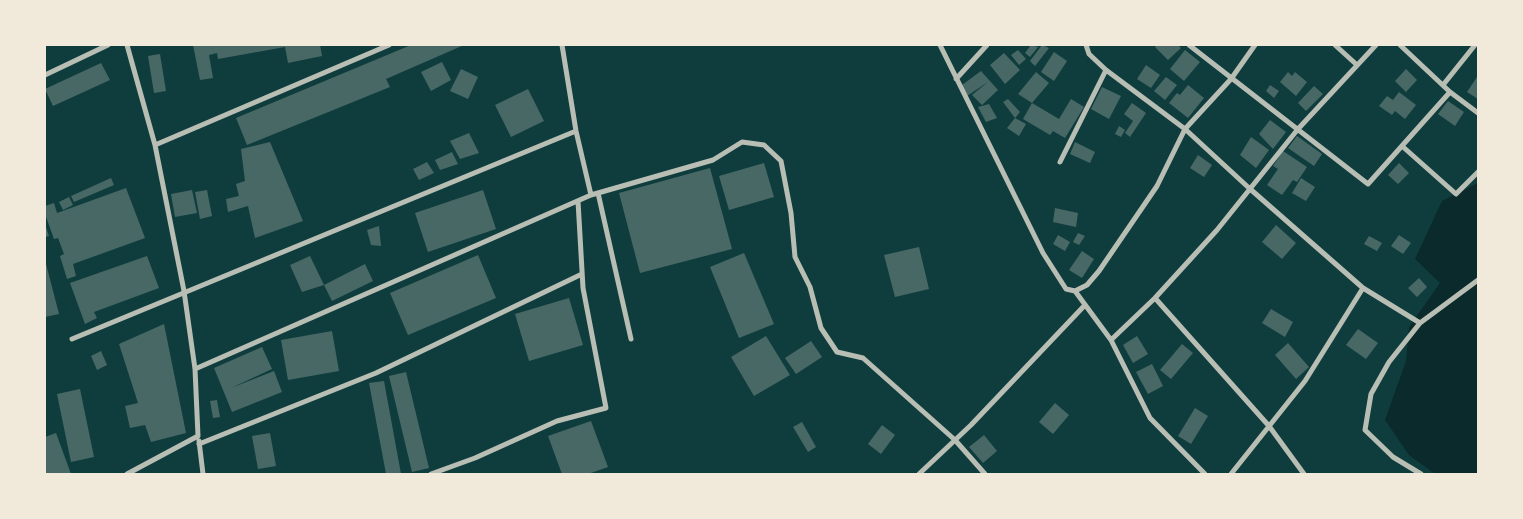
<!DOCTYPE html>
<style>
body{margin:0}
#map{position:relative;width:1523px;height:519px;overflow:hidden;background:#0f3d3e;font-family:"Crimson Pro",serif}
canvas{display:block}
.frame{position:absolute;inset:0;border:46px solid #f1e9da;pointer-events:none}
</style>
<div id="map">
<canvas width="1523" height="519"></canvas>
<div class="frame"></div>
</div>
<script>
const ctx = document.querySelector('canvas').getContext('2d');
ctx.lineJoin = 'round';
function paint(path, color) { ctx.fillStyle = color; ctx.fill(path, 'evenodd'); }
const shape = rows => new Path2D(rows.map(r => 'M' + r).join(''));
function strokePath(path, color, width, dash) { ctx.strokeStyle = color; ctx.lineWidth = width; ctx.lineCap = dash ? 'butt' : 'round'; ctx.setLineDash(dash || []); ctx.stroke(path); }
const water = shape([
 [1478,183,1478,474,1435,474,1409,455,1385,420,1406,361,1409,327,1440,283,1415,259,1442,201]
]);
const building = shape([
 [193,45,320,45,322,56,288,63,285,47,218,59,217,53,209,55,213,78,200,80],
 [411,45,464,45,386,79,390,87,247,145,236,118],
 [1031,45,1038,47,1030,57,1025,53],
 [1042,45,1049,48,1035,66,1030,61],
 [1157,45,1178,45,1181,48,1168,60,1155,47],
 [1018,50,1026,59,1019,65,1011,55],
 [1185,50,1200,62,1184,81,1170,69],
 [1054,52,1067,61,1054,81,1041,72],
 [1004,53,1020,70,1005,84,990,65],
 [160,54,166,91,154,93,148,56],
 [442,62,451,80,431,91,421,72],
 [101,63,110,80,53,106,45,89],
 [1146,65,1160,75,1151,88,1137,79],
 [461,69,478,77,468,99,450,91],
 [1406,69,1417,80,1406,92,1395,81],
 [981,71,998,90,982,105,972,95,988,82,967,96,962,85],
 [1036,72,1049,83,1032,103,1059,119,1071,99,1084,107,1065,138,1053,131,1050,135,1023,119,1032,103,1018,94],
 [1288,72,1292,76,1295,72,1307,82,1296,96,1280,82],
 [1166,77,1177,85,1165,100,1154,91],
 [1477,77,1478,78,1478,99,1467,92],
 [1188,85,1204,98,1188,118,1169,103,1177,93,1180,95],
 [1270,85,1279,91,1274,98,1266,91],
 [1314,86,1323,94,1306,111,1298,103],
 [1102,87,1121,96,1109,119,1091,109],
 [528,89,544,121,511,137,495,105],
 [1399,92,1416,105,1405,119,1395,111,1392,115,1379,106,1387,96,1393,100],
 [1008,99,1020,112,1015,118,1003,102],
 [1448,101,1464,112,1455,126,1438,114],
 [1132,103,1146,113,1130,137,1125,133,1133,121,1124,114],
 [989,104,997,118,986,122,978,107],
 [1015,118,1026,124,1019,136,1007,128],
 [1270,120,1286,132,1273,149,1259,134],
 [1119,126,1125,130,1121,137,1115,134],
 [469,133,479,153,460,159,450,141],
 [1297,136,1322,154,1314,166,1288,148],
 [1251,137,1269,150,1256,168,1240,155],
 [270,142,303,221,255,238,248,206,228,212,226,199,239,196,236,184,245,181,241,149],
 [1075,142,1095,152,1090,163,1070,154],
 [1283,151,1307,167,1297,182,1293,180,1282,195,1267,185,1278,169,1273,166],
 [452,152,458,164,440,170,435,160],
 [1198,155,1212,165,1204,177,1190,168],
 [427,162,434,173,419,180,413,169],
 [764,163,774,197,729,210,719,176],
 [1399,163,1409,173,1398,184,1388,175],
 [710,168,732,249,640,273,619,193],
 [111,178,114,185,74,202,71,196],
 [1301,178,1315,187,1306,201,1292,193],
 [126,188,145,238,73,264,76,276,67,279,60,256,64,254,58,238,54,239,45,214,45,206,54,203,57,213],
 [192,190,197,213,175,217,171,194],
 [207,190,212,216,200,219,195,192],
 [483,190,496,229,428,252,415,213],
 [69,197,73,205,63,210,59,202],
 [1055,208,1078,213,1076,227,1053,222],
 [45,224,49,236,45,237],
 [1276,225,1296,243,1282,259,1262,242],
 [379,226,381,246,371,245,367,230],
 [1078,233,1085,236,1079,245,1073,242],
 [1058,235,1070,242,1065,251,1053,244],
 [1399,235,1411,243,1403,254,1391,246],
 [1369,236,1382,243,1377,251,1364,244],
 [919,247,929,289,895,297,884,255],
 [1082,251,1094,259,1082,278,1069,270],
 [744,253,774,324,739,338,710,267],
 [478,255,496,298,408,335,390,293],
 [147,256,159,288,94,312,97,318,85,324,70,283],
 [310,256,324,285,302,292,290,265],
 [45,260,59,314,45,317],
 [365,264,373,281,332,301,324,285],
 [1419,278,1427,287,1417,297,1408,288],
 [569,298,583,345,529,361,515,314],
 [1271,309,1293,322,1285,337,1262,323],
 [164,324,186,433,151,442,145,425,130,428,125,406,138,403,119,344],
 [1358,329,1378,343,1366,359,1346,345],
 [332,331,339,371,288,380,281,340],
 [766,336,790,375,754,396,731,357],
 [1137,336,1148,354,1133,363,1123,345],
 [811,341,822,357,796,374,785,358],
 [1288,343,1309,367,1296,379,1275,355],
 [1182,344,1193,353,1171,379,1160,370],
 [262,347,272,369,231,388,274,371,282,392,232,412,214,368],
 [101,351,107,365,97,370,91,356],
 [1152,364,1163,386,1148,394,1136,372],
 [406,372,429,468,412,472,389,376],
 [384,381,401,474,386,474,369,383],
 [80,389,94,457,71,462,57,394],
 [217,400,220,417,213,418,210,401],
 [1055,403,1069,415,1053,434,1039,422],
 [1195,408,1208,416,1191,444,1178,436],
 [591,421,608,467,588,474,562,474,548,436],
 [802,422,816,447,808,452,793,427],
 [882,425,895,435,881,454,868,444],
 [56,433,71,474,45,474,45,437],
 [270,433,276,466,258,469,252,436],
 [984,435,997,451,983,463,969,447]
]);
const minor = shape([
 [127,45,155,145,184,291,195,369,198,436,127,474],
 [562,45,576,131,591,195],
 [940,45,1043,253,1066,289,1075,291,1087,285,1099,271,1157,186,1185,129,1231,79,1255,45],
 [1086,45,1089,54,1106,70,1185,129,1249,188,1363,288,1420,323],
 [1189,45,1368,184,1450,92],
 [1335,45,1357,65],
 [1400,45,1450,92,1478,113],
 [45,75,108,45],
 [956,79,987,45],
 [1443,85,1475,45],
 [155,145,389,45],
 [1402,146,1456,194,1478,172],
 [1060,162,1106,70],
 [598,193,631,339],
 [1075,291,1111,340,1150,418,1205,474],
 [1155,298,1269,426,1304,474],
 [72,339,576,131],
 [1111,340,1155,298,1217,230,1298,129,1376,45],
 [195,369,591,195,713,160,742,142,764,145,781,161,791,213,795,257,810,287,821,328,837,352,863,358,955,440,985,474],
 [199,441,203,474],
 [199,444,376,373,582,274],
 [431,474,475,458,557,421,606,408,583,288,578,201],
 [919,474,971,425,1085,305],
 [1231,474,1305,381,1363,288],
 [1421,474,1393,457,1365,430,1371,394,1389,362,1420,323,1478,280]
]);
paint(water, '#0a2a2b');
paint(building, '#486865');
strokePath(minor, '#b8beb3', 5);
</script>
